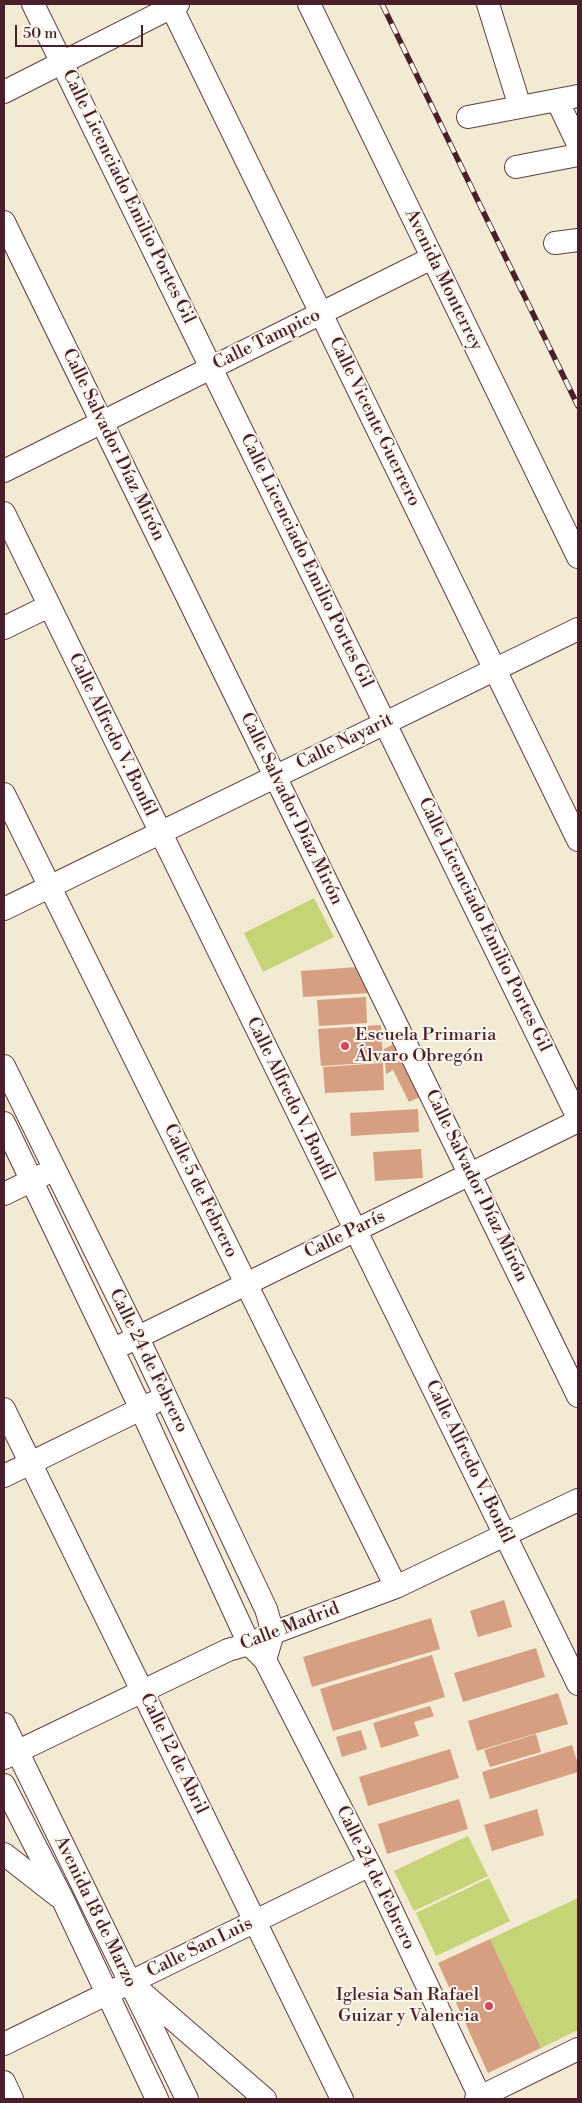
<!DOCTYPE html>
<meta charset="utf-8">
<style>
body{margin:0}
#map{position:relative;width:582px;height:2103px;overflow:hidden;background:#f3ead3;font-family:"Libre Bodoni",serif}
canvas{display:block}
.frame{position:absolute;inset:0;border:5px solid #4a1f2b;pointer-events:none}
.scale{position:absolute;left:15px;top:25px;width:128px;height:22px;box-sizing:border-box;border:2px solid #4a1f2b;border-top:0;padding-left:6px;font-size:15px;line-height:18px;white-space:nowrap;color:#4a1f2b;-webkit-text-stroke:4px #fbf7ec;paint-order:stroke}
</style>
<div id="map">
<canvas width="582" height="2103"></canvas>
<div class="frame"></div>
<div class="scale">50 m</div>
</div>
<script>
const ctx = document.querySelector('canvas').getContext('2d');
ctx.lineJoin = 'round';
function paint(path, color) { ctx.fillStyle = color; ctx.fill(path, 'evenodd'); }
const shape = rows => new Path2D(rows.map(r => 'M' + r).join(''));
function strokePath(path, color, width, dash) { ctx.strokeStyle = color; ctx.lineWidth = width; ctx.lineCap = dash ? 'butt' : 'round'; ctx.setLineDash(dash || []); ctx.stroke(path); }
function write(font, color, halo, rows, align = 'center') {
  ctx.font = font + ' "Libre Bodoni",serif'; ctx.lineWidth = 4; ctx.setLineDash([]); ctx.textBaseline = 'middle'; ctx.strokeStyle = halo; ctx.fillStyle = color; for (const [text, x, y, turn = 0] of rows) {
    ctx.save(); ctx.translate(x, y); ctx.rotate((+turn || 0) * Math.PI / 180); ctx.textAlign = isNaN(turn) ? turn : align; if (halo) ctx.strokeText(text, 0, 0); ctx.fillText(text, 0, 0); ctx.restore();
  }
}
const green = shape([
 [314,898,334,937,263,972,244,933],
 [468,1836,488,1876,414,1911,394,1871],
 [489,1878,510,1921,436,1956,416,1913],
 [578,1898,578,2030,541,2048,490,1939]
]);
const building = shape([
 [358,967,371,993,303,997,301,971],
 [366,997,367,1023,319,1026,317,1000],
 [381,1025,383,1062,321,1066,318,1029],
 [396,1043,422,1096,409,1102,393,1070,386,1074,384,1049],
 [383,1063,384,1090,325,1093,323,1067],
 [418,1109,419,1132,351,1136,350,1113],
 [421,1149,423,1178,375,1181,373,1152],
 [504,1600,512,1627,478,1637,470,1611],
 [431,1618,440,1649,312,1687,303,1657],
 [536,1648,545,1677,463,1702,454,1673],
 [432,1655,445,1697,333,1731,320,1689],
 [558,1693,568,1724,477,1751,468,1721],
 [430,1706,434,1716,414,1722,419,1736,381,1748,373,1723],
 [361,1730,367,1749,342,1757,336,1737],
 [536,1734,541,1752,490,1767,484,1750],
 [572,1745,578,1764,578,1772,490,1799,482,1772],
 [450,1749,459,1778,368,1806,359,1777],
 [459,1799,468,1829,387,1854,378,1824],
 [537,1809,544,1835,492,1851,484,1825],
 [490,1939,541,2048,488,2073,438,1963]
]);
const minor = shape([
 [33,4,578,1118],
 [170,4,578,840],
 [309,4,578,557],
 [488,4,520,107],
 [4,92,178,4],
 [557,100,578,144],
 [468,117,578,96],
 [516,167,578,155],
 [4,222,578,1396],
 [555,243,578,240],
 [4,471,432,258],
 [4,513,578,1684],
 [4,628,49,606],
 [4,794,396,1587],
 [4,909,578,629],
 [4,1066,138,1338,266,1609,273,1633,265,1660],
 [4,1123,141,1409,249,1644,265,1660,370,1865,480,2097],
 [4,1194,43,1175],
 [124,1344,578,1121],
 [4,1409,342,2099],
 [4,1476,153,1403],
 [4,1724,187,2099],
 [4,1758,228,1650,249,1644,273,1633,396,1587,578,1500],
 [4,1785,63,1900,157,2099],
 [4,1854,58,1896],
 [138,1989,265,2099],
 [4,2044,370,1865],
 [4,2082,12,2099],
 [476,2099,578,2049]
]);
const rail = shape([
 [382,4,578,406]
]);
const markers = [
 [345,1046,5,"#d1495b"],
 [489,2006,5,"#d1495b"]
];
const streetNames = [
 ["Calle Licenciado Emilio Portes Gil",128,197,64],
 ["Avenida Monterrey",443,280,64],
 ["Calle Tampico",267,340,-26],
 ["Calle Vicente Guerrero",374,422,64],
 ["Calle Salvador Díaz Mirón",113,445,64],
 ["Calle Licenciado Emilio Portes Gil",306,561,64],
 ["Calle Alfredo V. Bonfil",112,735,64],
 ["Calle Nayarit",345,742,-26],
 ["Calle Salvador Díaz Mirón",291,809,64],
 ["Calle Licenciado Emilio Portes Gil",484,925,64],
 ["Calle Alfredo V. Bonfil",290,1099,64],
 ["Calle Salvador Díaz Mirón",476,1186,64],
 ["Calle 5 de Febrero",200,1191,64],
 ["Calle París",345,1235,-26],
 ["Calle 24 de Febrero",148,1361,64],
 ["Calle Alfredo V. Bonfil",469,1462,64],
 ["Calle Madrid",290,1627,-21],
 ["Calle 12 de Abril",173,1754,64],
 ["Calle 24 de Febrero",375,1878,64],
 ["Avenida 18 de Marzo",95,1912,64],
 ["Calle San Luis",200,1948,-26]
];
const poiNames = [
 ["Escuela Primaria",355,1036],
 ["Álvaro Obregón",355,1057],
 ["Iglesia San Rafael",479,1996,"right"],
 ["Guizar y Valencia",479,2017,"right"]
];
paint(green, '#c4d477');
paint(building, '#d69f81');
strokePath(minor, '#633d44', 24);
strokePath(minor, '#fff', 22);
strokePath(rail, '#4a1f2b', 5.5);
strokePath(rail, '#fbf7ec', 4, [11]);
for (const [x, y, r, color] of markers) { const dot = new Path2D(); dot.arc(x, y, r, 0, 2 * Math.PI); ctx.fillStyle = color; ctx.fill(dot); strokePath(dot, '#fbf7ec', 2); }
write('18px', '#4a1f2b', '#fbf7ec', streetNames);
write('18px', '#4a1f2b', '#fbf7ec', poiNames, 'left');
</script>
